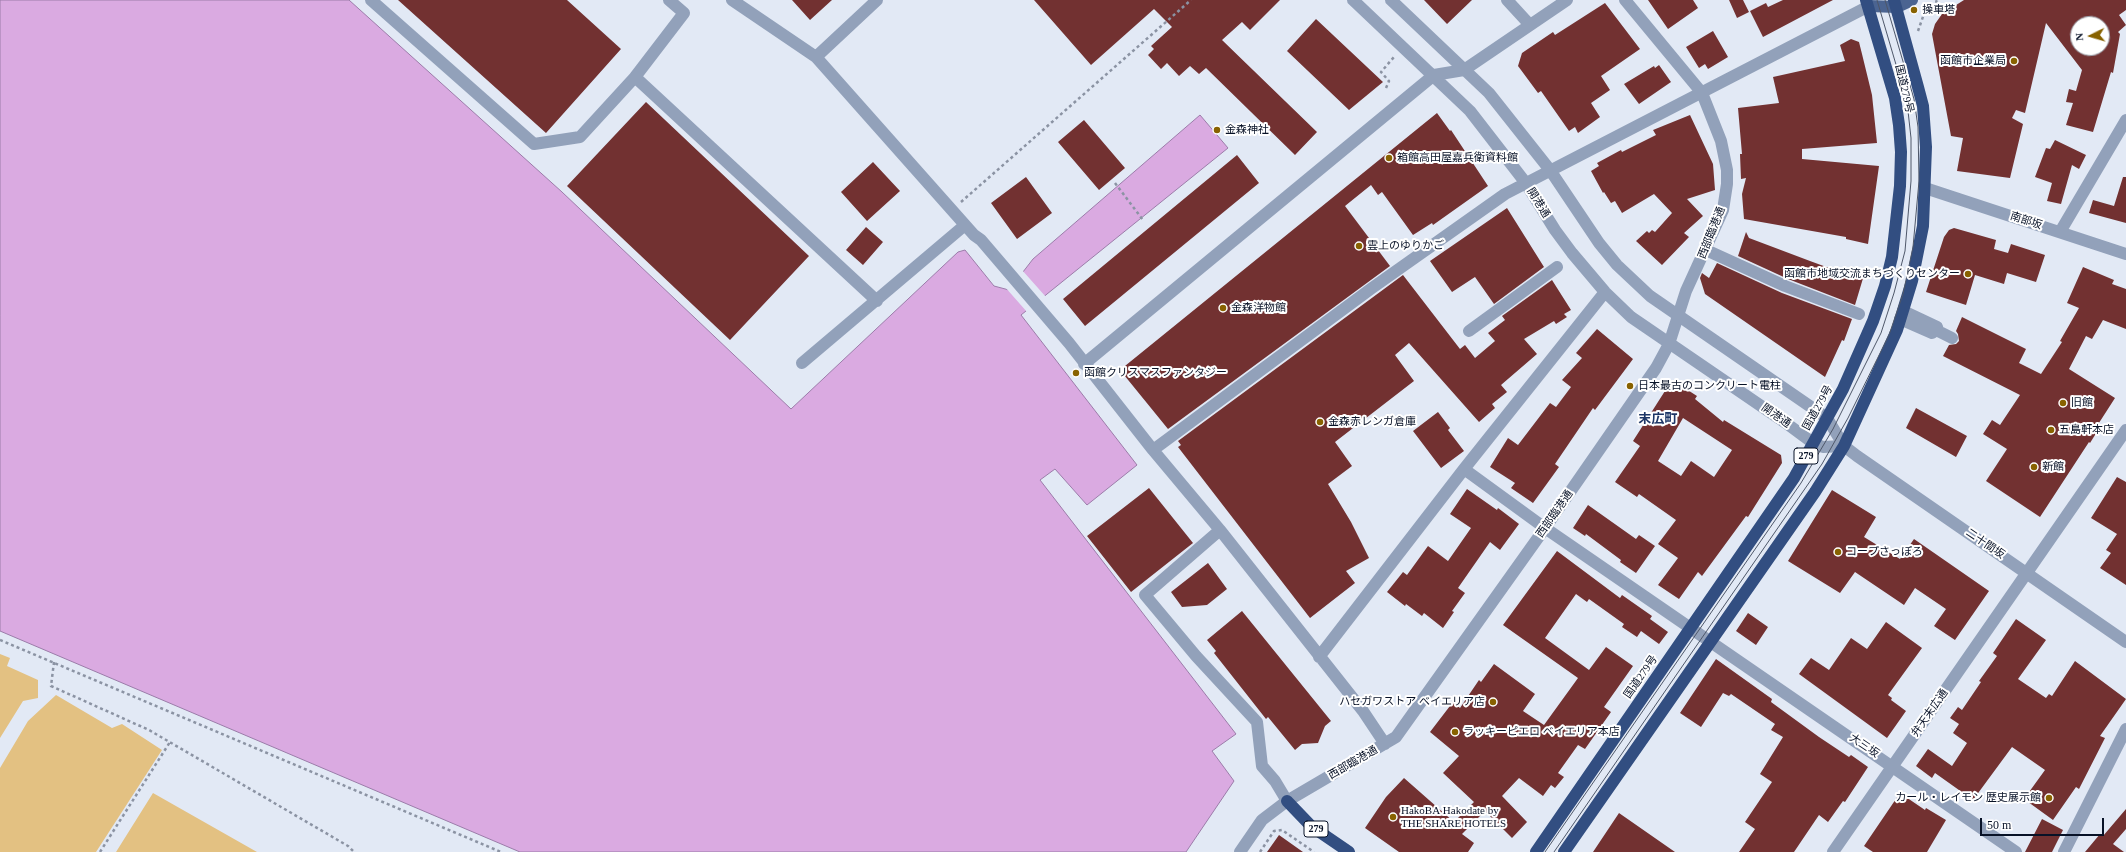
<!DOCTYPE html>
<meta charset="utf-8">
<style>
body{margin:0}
#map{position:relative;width:2126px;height:852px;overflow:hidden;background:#e2e9f5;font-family:"Times New Roman",serif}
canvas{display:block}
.north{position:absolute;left:2070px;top:16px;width:40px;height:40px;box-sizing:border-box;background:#fff;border:1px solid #9ca0a9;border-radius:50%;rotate:265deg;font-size:11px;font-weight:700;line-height:16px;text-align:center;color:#081227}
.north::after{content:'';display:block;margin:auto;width:14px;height:18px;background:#886200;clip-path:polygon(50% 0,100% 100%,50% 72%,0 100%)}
.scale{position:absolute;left:1980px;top:818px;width:124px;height:18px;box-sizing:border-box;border:2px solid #081227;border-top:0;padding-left:5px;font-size:12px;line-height:14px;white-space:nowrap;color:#081227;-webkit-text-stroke:3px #fff;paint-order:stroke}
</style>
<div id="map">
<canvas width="2126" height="852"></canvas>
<div class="north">N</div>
<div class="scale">50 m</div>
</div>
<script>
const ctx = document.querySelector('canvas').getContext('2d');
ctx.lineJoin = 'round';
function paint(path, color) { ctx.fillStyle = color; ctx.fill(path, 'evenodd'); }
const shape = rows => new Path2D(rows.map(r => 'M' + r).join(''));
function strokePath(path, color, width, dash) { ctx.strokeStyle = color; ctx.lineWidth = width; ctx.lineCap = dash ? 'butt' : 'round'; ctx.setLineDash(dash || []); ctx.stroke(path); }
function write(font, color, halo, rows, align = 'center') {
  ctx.font = font + ' "Times New Roman","Noto Sans JP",serif'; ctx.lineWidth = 4; ctx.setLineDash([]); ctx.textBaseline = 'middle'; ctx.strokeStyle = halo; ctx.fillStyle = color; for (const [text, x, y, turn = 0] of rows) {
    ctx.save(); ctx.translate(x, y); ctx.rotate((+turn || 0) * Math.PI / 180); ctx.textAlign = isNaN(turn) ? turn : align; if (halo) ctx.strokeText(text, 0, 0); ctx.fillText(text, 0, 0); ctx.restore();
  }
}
const green = shape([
 [0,654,10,658,7,666,38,680,38,698,23,701,0,738],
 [56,695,112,728,122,724,162,750,96,852,0,852,0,768,28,721],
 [153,793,257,852,116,852]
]);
const water = shape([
 [0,0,349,0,562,192,791,409,958,252,965,250,994,286,1009,290,1033,259,1200,115,1228,148,1021,315,1137,465,1087,505,1055,469,1040,480,1236,734,1212,751,1234,781,1186,852,520,852,0,631,0,0]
]);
const pier = shape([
 [1022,270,1046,297,1027,312,1005,287,1009,288]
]);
const building = shape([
 [398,0,567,0,621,49,546,133],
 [792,0,832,0,810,20],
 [1034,0,1280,0,1250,30,1242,22,1222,40,1317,132,1295,155,1206,68,1199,74,1190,66,1179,76,1167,63,1161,69,1148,55,1154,49,1151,46,1172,27,1154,9,1091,65],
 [1424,0,1472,0,1447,24],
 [1648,0,1693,0,1698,8,1668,29],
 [1729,0,1743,0,1749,12,1737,18],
 [1783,0,1833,0,1763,37,1750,11,1766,3,1768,7],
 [1964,0,2126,0,2126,10,2119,15,2126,25,2118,32,2120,34,2113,73,2111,72,2093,132,2066,125,2073,103,2066,102,2069,89,2076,91,2082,70,2046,23,2025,113,2016,110,2012,118,2023,124,2010,178,1957,171,1963,138,1951,136,1932,34,1935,24,1942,14],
 [2078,24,2102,24,2102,48,2078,48],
 [1605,3,1640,49,1601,76,1610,90,1591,103,1600,117,1578,133,1575,127,1569,131,1541,91,1538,93,1521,70,1518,66,1522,53,1553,32,1555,35],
 [1316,19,1383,82,1349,110,1287,51],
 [1713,31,1728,57,1708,69,1705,64,1699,68,1686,47],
 [1851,39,1859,42,1862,54,1872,95,1877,143,1802,149,1802,159,1879,166,1868,244,1846,239,1846,237,1744,219,1742,194,1746,178,1741,179,1740,154,1742,154,1738,108,1779,103,1773,77,1845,61,1840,45],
 [1659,65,1671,82,1639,104,1624,84,1654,66,1655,68],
 [646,102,809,256,730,340,567,186],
 [1437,113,1450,131,1451,130,1488,186,1433,225,1432,223,1413,235,1382,192,1378,195,1371,185,1345,206,1390,266,1168,429,1120,370],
 [1690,115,1713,164,1715,190,1687,199,1703,216,1684,233,1689,237,1662,265,1636,241,1647,231,1649,233,1652,230,1655,232,1672,213,1654,194,1622,213,1615,201,1611,203,1604,192,1603,193,1591,171,1599,166,1597,163,1621,150,1622,152,1656,135,1653,130],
 [1084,120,1125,168,1099,190,1058,142],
 [2055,140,2086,155,2079,169,2072,165,2061,204,2047,201,2052,183,2035,177,2046,148,2050,149],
 [1237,155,1259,183,1085,326,1063,299],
 [873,162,900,191,867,221,841,192],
 [1026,177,1052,213,1017,239,991,203],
 [2123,177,2126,177,2126,223,2089,213,2093,200,2114,206],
 [1507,208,1544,267,1494,304,1475,277,1452,292,1430,261],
 [866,227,883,242,863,265,846,250],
 [1954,228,1996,240,1994,249,2008,253,2011,244,2045,255,2036,282,2007,273,2004,284,1975,275,1966,305,1926,292,1944,237,1949,230],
 [1746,232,1749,238,1810,261,1840,272,1841,268,1864,275,1855,305,1788,279,1738,256],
 [1717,263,1782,293,1852,319,1844,341,1842,340,1825,377,1705,294,1700,278,1702,273,1709,278],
 [2083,267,2114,280,2112,284,2126,289,2126,329,2103,320,2092,339,2086,336,2069,369,2115,398,2097,426,2100,428,2095,435,2090,443,2089,442,2040,517,1986,481,2007,449,1983,434,1992,420,2000,425,2020,395,1943,356,1949,345,1956,344,1959,341,1958,334,1956,331,1962,317,2026,349,2019,363,2041,374,2062,342,2060,341,2079,308,2067,303],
 [1403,275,1460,349,1465,345,1475,358,1495,341,1488,333,1505,320,1502,316,1552,280,1571,310,1564,314,1567,317,1556,324,1554,321,1524,339,1537,354,1501,385,1507,392,1492,404,1495,408,1479,422,1409,343,1395,355,1414,381,1335,442,1352,466,1328,484,1351,522,1369,558,1346,571,1355,583,1310,618,1178,447,1181,445,1178,441],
 [1597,329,1633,359,1595,410,1593,408,1555,464,1559,467,1533,503,1511,488,1515,483,1490,467,1508,438,1518,445,1550,403,1556,407,1571,387,1562,380,1582,358,1576,353],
 [1672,380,1697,396,1695,399,1723,422,1724,420,1781,455,1782,463,1748,517,1746,516,1702,576,1698,572,1679,599,1658,585,1678,558,1658,544,1676,520,1639,494,1637,497,1615,482,1640,446,1633,441],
 [1683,418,1732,450,1714,477,1691,461,1681,476,1658,461],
 [1916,408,1967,436,1956,457,1906,428],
 [1438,412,1450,428,1448,430,1464,451,1441,468,1413,431],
 [2117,477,2126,482,2126,585,2100,568,2111,553,2106,550,2117,534,2091,518],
 [1149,488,1193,543,1131,592,1087,536],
 [1467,489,1497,510,1498,508,1519,524,1500,550,1490,542,1458,588,1465,593,1452,611,1454,612,1443,628,1424,613,1422,616,1406,604,1405,606,1387,592,1403,572,1407,575,1428,546,1448,561,1471,528,1450,514],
 [1832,490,1876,517,1864,537,1900,559,1914,539,1989,591,1955,640,1934,626,1946,609,1915,588,1904,605,1855,572,1840,593,1788,561],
 [1588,505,1636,539,1639,535,1655,546,1636,573,1620,562,1621,560,1586,534,1585,536,1573,528],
 [1557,551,1620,598,1622,595,1652,616,1650,619,1668,632,1659,644,1641,631,1637,637,1622,627,1624,624,1589,599,1587,602,1576,594,1545,638,1589,670,1606,647,1633,666,1604,707,1611,712,1585,749,1578,745,1558,773,1564,777,1555,788,1551,785,1543,796,1519,778,1502,796,1527,822,1512,838,1485,811,1462,834,1474,843,1468,852,1399,852,1365,828,1386,797,1404,778,1454,822,1474,802,1443,773,1459,756,1430,732,1453,702,1460,708,1479,680,1481,682,1494,664,1535,694,1523,711,1544,725,1578,678,1503,625],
 [1208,563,1227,589,1207,605,1182,607,1171,592],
 [1242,611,1331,721,1325,726,1318,743,1302,744,1295,750,1268,717,1266,719,1214,653,1216,651,1207,640],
 [1748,613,1768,627,1756,645,1736,631],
 [2016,619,2046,640,2018,679,2046,698,2049,694,2052,696,2075,661,2126,699,2100,736,2105,738,2079,789,2076,787,2053,820,2024,799,2045,770,2012,747,1973,800,1935,773,1932,778,1916,766,1928,749,1952,766,1967,743,1953,733,1959,724,1950,718,1958,707,1962,710,1981,682,1979,681,1997,656,1993,653],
 [1886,622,1922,648,1888,695,1892,698,1891,700,1906,711,1887,738,1799,674,1811,658,1829,670,1851,638,1867,649],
 [1716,659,1772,699,1771,702,1819,737,1849,757,1851,755,1868,767,1845,802,1843,801,1828,822,1819,815,1794,852,1739,852,1755,829,1745,822,1772,782,1760,774,1783,737,1771,730,1775,724,1731,694,1729,696,1723,693,1701,727,1680,713],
 [1900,793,1925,810,1926,808,1946,820,1927,852,1873,852,1864,846],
 [2126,809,2126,829,2113,844,2124,852,2085,852,2100,834,2103,836],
 [1619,813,1675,852,1593,852],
 [2042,819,2063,830,2052,852,2025,852],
 [1279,835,1303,852,1267,852]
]);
const path = shape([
 [1918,31,1925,11,1937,4,1936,0],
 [1386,88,1389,81,1381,72,1394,57],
 [1115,183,1143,220],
 [961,202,1191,0],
 [0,640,501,852],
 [54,662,51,686,149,730,348,846,354,852],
 [100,852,170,742],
 [1260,852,1274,831,1282,830,1314,852]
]);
const minor = shape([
 [371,0,534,144,580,137,635,77],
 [669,0,684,13,635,77,877,301],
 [732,0,816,57,974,235,981,240,1069,343,1153,450,1220,530,1363,711,1385,744],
 [1353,0,1470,111,1525,182,1555,230,1572,253,1605,292,1631,317,1786,423,1813,443,1823,447,1844,446],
 [1391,0,1489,93,1550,170,1599,243,1617,265,1650,296,1827,418,1844,446,1857,456,2126,642],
 [1507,0,1530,25],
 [816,57,877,0],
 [1925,188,2126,254],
 [2060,232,2126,120],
 [1706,250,1785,286,1859,314],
 [1903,311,1937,327,1938,331,1952,338],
 [1900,319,1932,333],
 [1469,331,1557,267],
 [802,363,965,225],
 [1084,364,1434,75,1464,70,1567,0],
 [1153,450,1372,288,1505,194,1869,6],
 [1464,469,1545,528,2016,852],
 [1220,530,1145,595,1196,656,1257,722,1262,766,1275,781,1287,801],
 [1319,657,1464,469,1605,292],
 [1240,852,1262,820,1287,801,1396,737,1545,528,1656,368,1669,344,1686,291,1723,210,1727,184,1727,170,1721,141,1702,93,1625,0],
 [1833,852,2126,430],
 [2064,852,2126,729]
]);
const major = shape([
 [1869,6,1897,7,1912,0]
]);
const highway = shape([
 [1287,801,1311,826,1349,852],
 [1536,852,1794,478,1843,389,1873,321,1885,286,1892,257,1900,186,1901,152,1899,125,1895,98,1866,0],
 [1564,852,1815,492,1844,446,1897,330,1912,281,1923,226,1926,147,1923,106,1918,87,1894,0]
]);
const tram = shape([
 [1545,852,1801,483,1833,429,1881,333,1894,293,1905,251,1911,181,1911,138,1907,102,1877,0],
 [1554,852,1822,464,1848,418,1889,335,1903,294,1913,247,1919,181,1918,127,1914,99,1885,0]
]);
const markers = [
 [1914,10,4,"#886200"],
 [2014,61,4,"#886200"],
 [1217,130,4,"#886200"],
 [1389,158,4,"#886200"],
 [1359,246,4,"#886200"],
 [1968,274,4,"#886200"],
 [1223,308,4,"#886200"],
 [1076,373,4,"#886200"],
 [1630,386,4,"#886200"],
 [2063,403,4,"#886200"],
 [1320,422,4,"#886200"],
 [2051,430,4,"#886200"],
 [2034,467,4,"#886200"],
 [1838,552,4,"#886200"],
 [1493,702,4,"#886200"],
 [1455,732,4,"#886200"],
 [2049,798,4,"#886200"],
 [1393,817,4,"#886200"]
];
const shields = [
 [1806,456,24],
 [1316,829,24]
];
const shieldNames = [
 ["279",1806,456],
 ["279",1316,829]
];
const poiNames = [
 ["操車塔",1922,10],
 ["函館市企業局",2006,61,"right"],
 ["金森神社",1225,130],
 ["箱館高田屋嘉兵衛資料館",1397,158],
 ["雲上のゆりかご",1367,246],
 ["函館市地域交流まちづくりセンター",1960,274,"right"],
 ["金森洋物館",1231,308],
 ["函館クリスマスファンタジー",1084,373],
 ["日本最古のコンクリート電柱",1638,386],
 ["旧館",2071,403],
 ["金森赤レンガ倉庫",1328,422],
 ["五島軒本店",2059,430],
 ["新館",2042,467],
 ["コープさっぽろ",1846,552],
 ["ハセガワストア べイエリア店",1485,702,"right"],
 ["ラッキーピエロ ベイエリア本店",1463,732],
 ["カール・レイモン 歴史展示館",2041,798,"right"],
 ["HakoBA Hakodate by",1401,811],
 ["THE SHARE HOTELS",1401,824]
];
const streetNames = [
 ["国道279号",1904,89,77],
 ["開港通",1538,203,58],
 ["南部坂",2026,221,18],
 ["西部臨港通",1712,233,-68],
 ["国道279号",1818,408,-61],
 ["開港通",1776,416,35],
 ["西部臨港通",1555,514,-55],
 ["二十間坂",1985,544,34],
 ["国道279号",1641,677,-55],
 ["弁天末広通",1930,713,-55],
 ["大三坂",1864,746,34],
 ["西部臨港通",1353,763,-30]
];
const quarterNames = [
 ["末広町",1658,420]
];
paint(green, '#e3c182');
paint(water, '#daaae1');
strokePath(water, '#9b7ca9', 1);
paint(pier, '#e2e9f5');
paint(building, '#723131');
strokePath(path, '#8b93a3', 2.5, [3, 3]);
strokePath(minor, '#92a1ba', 12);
strokePath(major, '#4b6491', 12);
strokePath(highway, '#324e81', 12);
strokePath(tram, '#4e5769', 1);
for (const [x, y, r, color] of markers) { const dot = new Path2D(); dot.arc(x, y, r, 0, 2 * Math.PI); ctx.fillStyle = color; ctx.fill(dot); strokePath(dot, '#fff', 1.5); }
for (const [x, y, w] of shields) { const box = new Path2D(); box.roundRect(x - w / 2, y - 8, w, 16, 3); ctx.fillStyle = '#fff'; ctx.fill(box); strokePath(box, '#081227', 1); }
write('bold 10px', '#081227', null, shieldNames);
write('11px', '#081227', '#fff', poiNames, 'left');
write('11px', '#081227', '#fff', streetNames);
write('bold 13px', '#1d3666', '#fff', quarterNames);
</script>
